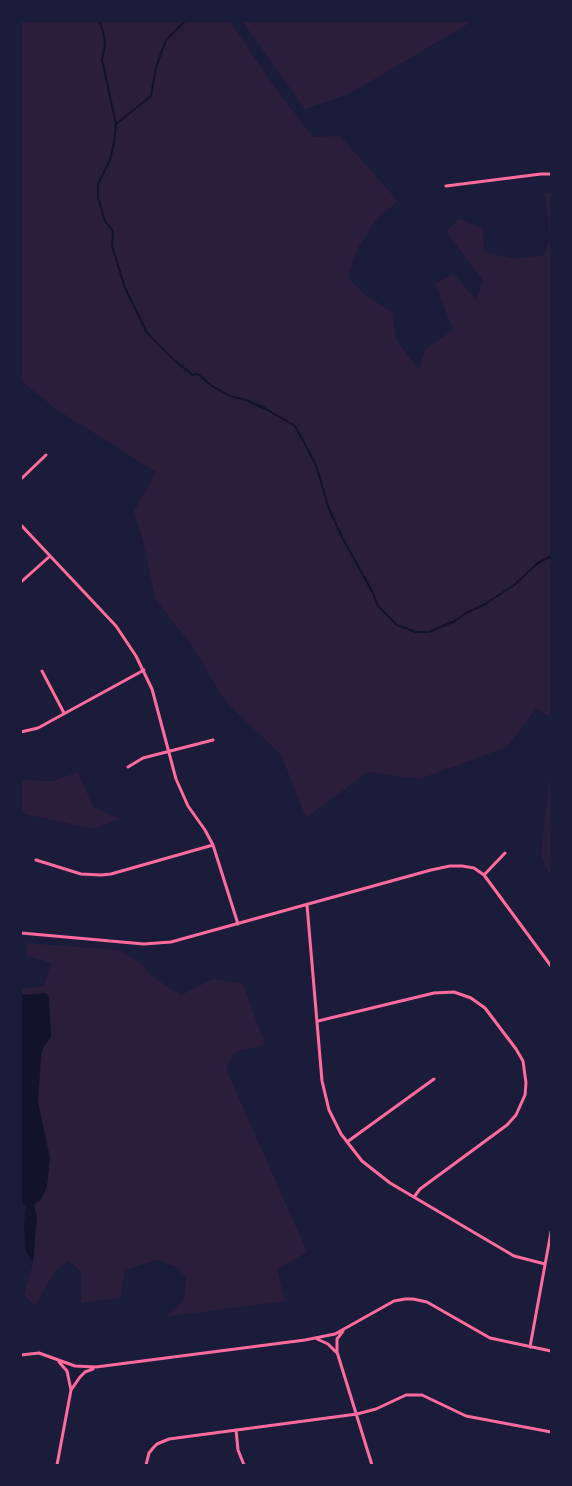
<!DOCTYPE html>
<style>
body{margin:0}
#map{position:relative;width:572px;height:1486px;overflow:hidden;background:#1b1b3a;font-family:Helvetica,sans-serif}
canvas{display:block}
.frame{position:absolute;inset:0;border:22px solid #1b1b3a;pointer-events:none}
</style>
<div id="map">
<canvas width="572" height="1486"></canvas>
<div class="frame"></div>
</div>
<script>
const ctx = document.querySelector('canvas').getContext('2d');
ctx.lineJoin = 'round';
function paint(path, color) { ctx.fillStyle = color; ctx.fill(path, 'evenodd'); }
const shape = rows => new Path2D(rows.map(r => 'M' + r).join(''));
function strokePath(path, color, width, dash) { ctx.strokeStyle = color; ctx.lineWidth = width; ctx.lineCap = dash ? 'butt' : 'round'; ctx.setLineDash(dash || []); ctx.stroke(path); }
const green = shape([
 [21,21,230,21,271,82,313,137,340,136,398,201,376,220,356,251,348,278,364,294,392,312,396,339,419,370,425,349,453,330,435,283,454,274,476,300,483,280,446,232,459,219,483,228,484,252,516,259,545,255,550,237,545,193,551,193,551,717,536,709,507,747,420,779,368,772,306,818,281,755,226,702,193,647,155,599,144,545,134,511,156,472,56,409,21,381],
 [242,21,473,21,349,94,305,109],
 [551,766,551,878,541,856],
 [78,772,93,807,120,819,93,829,21,813,21,780,53,781],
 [27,943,120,950,142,964,150,975,181,995,213,979,243,984,265,1045,234,1052,226,1069,307,1252,277,1270,285,1301,165,1317,184,1300,186,1277,176,1267,157,1260,125,1270,120,1298,81,1303,81,1272,69,1261,55,1271,35,1306,24,1295,33,1263,25,1250,24,1223,26,1207,21,1201,21,989,44,986,51,963,27,956]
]);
const water = shape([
 [46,993,49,997,51,1037,43,1048,41,1057,38,1102,50,1158,47,1187,42,1198,34,1205,37,1217,33,1263,25,1250,24,1223,26,1207,21,1201,21,995]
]);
const stream = shape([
 [98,21,101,25,104,36,105,44,102,60,116,124,114,143,110,160,98,184,98,198,105,221,113,231,112,246,125,288,147,333,175,361,193,375,198,374,212,386,230,396,246,400,266,409,295,426,316,465,329,509,343,539,373,593,378,606,397,625,416,632,429,632,455,621,466,613,485,604,513,586,538,563,551,556],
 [116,124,151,96,156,67,166,40,185,21]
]);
const minor = shape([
 [446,186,541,174,551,174],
 [21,479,46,455],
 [21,525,116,626,136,656,152,689,176,779,188,806,205,830,213,845,238,924],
 [21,582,50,556],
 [42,671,64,713],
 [21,732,38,728,144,670],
 [128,767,143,758,213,740],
 [36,860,81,874,101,875,111,874,213,845],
 [484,875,505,853],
 [307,905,322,1081,329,1110,341,1134,362,1161,390,1183,514,1256,545,1264],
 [21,933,144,944,171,942,431,870,450,866,462,866,474,868,484,875,551,966],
 [318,1021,434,993,454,992,471,998,485,1008,516,1049,523,1061,526,1083,525,1095,516,1115,507,1125,420,1189,414,1197],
 [347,1142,434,1079],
 [343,1331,337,1339,337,1352,372,1465],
 [317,1339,328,1344,336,1352],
 [530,1347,551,1232],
 [21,1355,39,1353,75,1366,96,1367,305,1340,335,1334,394,1301,405,1299,413,1299,427,1302,490,1338,551,1351],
 [59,1362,67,1371,71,1390],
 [236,1430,238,1450,244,1465],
 [57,1465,71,1390,80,1377,85,1372,93,1369],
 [146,1465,149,1453,153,1448,157,1444,169,1439,357,1414,376,1409,406,1395,422,1395,466,1416,551,1432]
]);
paint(green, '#2a1e3b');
paint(water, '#12122b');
strokePath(stream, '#12122b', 2);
strokePath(minor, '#ff6b9d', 3);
</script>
